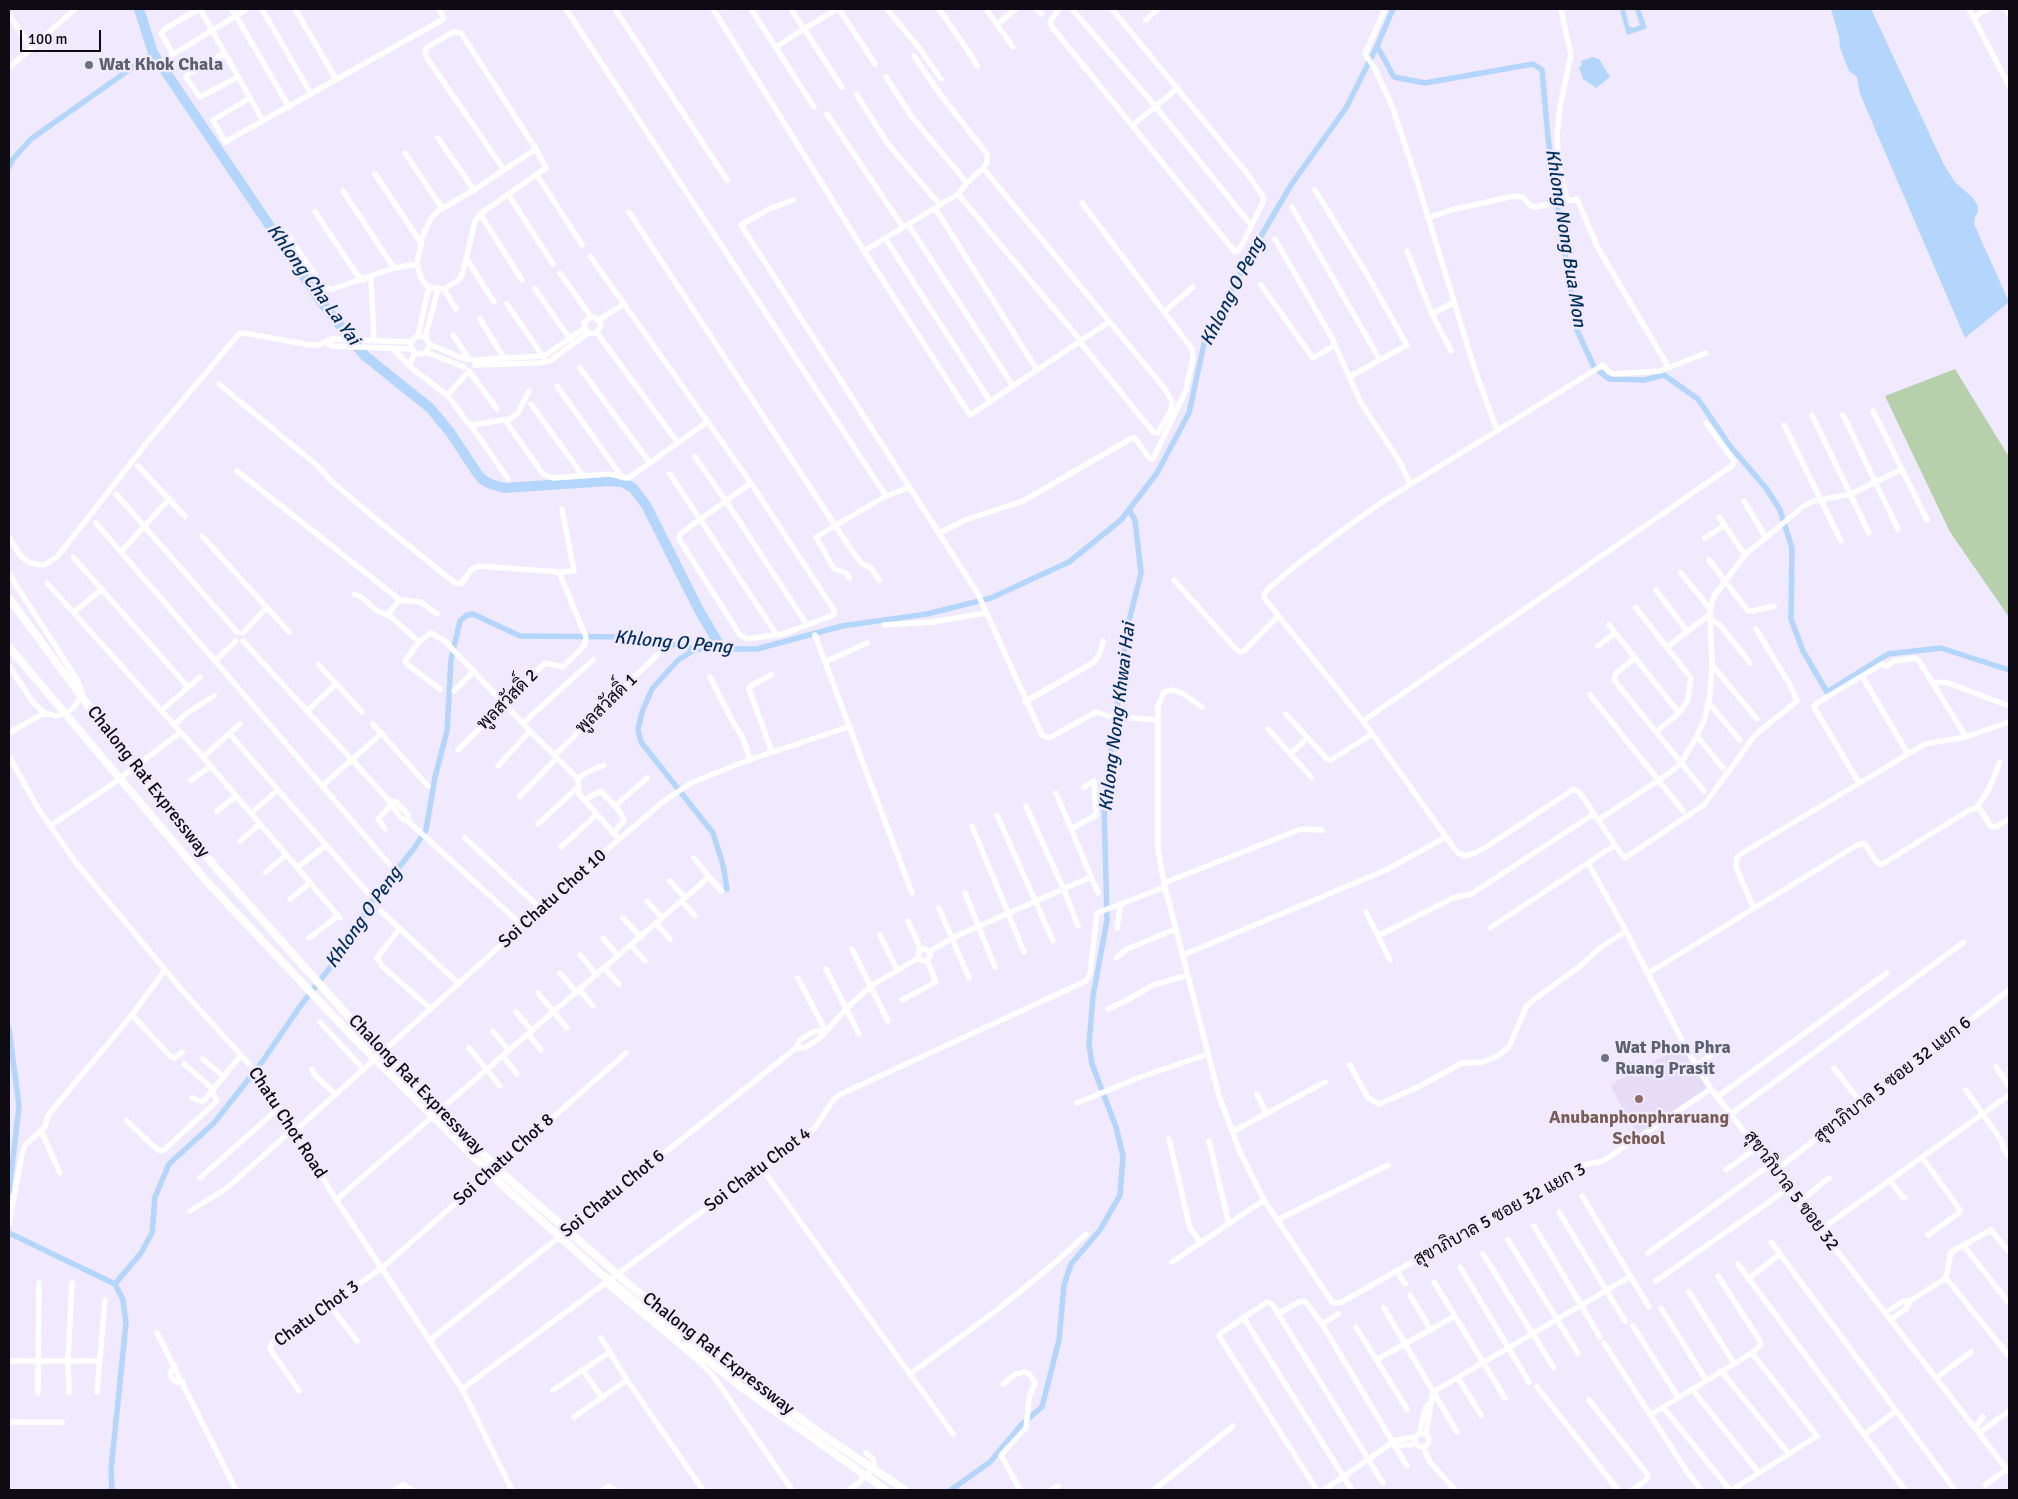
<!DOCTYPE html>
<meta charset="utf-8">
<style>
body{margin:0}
#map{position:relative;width:2018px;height:1499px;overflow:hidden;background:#f1e9fe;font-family:Signika,sans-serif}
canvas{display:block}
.frame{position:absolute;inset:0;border:10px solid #0e0b12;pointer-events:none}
.scale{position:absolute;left:20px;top:30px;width:81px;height:22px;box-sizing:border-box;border:2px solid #0e0b12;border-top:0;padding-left:6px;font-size:15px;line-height:18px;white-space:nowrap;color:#0e0b12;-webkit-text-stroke:4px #f1e9fe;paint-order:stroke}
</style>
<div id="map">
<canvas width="2018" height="1499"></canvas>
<div class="frame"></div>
<div class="scale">100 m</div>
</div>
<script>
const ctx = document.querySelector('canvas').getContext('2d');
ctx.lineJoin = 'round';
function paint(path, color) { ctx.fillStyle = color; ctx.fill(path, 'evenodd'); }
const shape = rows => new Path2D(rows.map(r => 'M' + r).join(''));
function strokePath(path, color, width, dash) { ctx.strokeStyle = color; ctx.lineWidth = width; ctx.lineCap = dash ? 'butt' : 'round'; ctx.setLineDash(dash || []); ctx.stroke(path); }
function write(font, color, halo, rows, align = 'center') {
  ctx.font = font + ' Signika,Sarabun,sans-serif'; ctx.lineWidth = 5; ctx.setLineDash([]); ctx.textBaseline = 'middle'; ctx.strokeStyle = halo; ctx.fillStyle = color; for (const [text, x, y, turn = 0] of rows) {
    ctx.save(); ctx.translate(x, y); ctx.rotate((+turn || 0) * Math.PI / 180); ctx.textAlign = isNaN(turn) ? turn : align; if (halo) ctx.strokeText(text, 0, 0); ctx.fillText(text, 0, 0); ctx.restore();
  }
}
const built = shape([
 [1681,1047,1707,1088,1638,1135,1610,1085]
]);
const green = shape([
 [1955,369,2009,457,2009,617,1950,532,1885,396]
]);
const water = shape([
 [1625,9,1629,26,1633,28,1640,25,1635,9,1640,9,1647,28,1645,29,1627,35,1620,11],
 [1831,9,1871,9,1944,165,1955,182,1974,199,1978,207,1978,212,1975,217,1974,224,2009,302,1965,338,1860,94,1857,77,1849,71,1840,48,1839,36],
 [1593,57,1599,59,1610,77,1596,88,1583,79,1579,68,1582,65,1581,61]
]);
const canal = shape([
 [1377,46,1394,77,1425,83,1533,64,1542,70,1548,137,1559,218,1577,330,1594,367,1609,379,1644,380,1664,375,1698,399,1730,446,1766,488,1780,510,1792,548,1791,619,1803,651,1827,692,1888,654,1941,648,2009,670],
 [9,167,13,159,31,139,153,53],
 [696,649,678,660,652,689,642,712,638,730,641,742,713,833,723,865,727,889],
 [9,1029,19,1106,9,1192],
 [9,1233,115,1284,123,1300,126,1323,111,1470,112,1490],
 [115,1284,141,1253,152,1233,155,1197,169,1164,214,1123,262,1062,301,1005,335,961,373,900,415,847,426,830,435,777,447,731,451,660,460,621,467,615,473,614,520,636,634,637,696,649,757,649,842,626,927,614,991,598,1069,562,1121,520,1157,473,1189,413,1204,344,1251,253,1291,185,1346,108,1377,46,1393,9],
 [951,1490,990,1462,1022,1424,1042,1407,1059,1340,1064,1285,1071,1264,1100,1230,1120,1195,1123,1156,1116,1127,1092,1064,1089,1044,1093,996,1107,920,1104,802,1128,625,1141,573,1135,520,1129,510]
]);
const river = shape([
 [139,9,153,53,319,299,364,355,430,408,450,432,477,473,483,480,491,484,504,488,608,481,622,482,633,488,646,505,700,612,722,649]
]);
const minor = shape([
 [200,9,263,121],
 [232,9,289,107],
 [262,9,311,94],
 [295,9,336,79],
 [566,9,886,496],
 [615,9,727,180],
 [713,9,864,251,970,415,1037,370,935,208,864,251],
 [751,9,814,107],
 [837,9,804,29,842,87],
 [839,9,875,64],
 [887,9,920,49,941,79],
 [939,9,968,51,977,66],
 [986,9,1013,47],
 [1036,9,1042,14],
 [1059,9,1050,22,1052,27,1235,252,1239,249,1243,243,1263,202,1263,196,1245,171,1112,9],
 [1072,9,1155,106,1251,225],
 [1385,9,1365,54,1374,67,1392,106,1417,181,1475,370,1497,430],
 [1561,9,1571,55,1560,106,1557,137,1559,166,1567,200],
 [1969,9,2009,86],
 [2006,9,2009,15],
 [9,15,31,47],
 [1974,17,1988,9],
 [1146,20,1157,9],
 [997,24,1016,9],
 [776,47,804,29,791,9],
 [225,53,187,75,186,77,200,97,238,77],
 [173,54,161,33,166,28,199,9],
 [914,56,940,94,987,154,987,163,983,168],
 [164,60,247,9],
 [9,68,75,9],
 [886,77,912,117,967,183,983,168,1165,389,1172,402,1171,410,1158,433,1153,432,1080,342],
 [857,95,888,144,940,205],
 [250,98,213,120,225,142,442,20,444,18,439,9],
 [827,114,903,227],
 [1133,125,1178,88],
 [438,138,474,190],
 [405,153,442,208],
 [504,170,425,55,426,48,453,32,461,33,536,149,504,170,474,190,438,211,431,218,423,235,417,264,421,278,426,285,433,288,444,289,459,280,463,272,475,221,480,214,546,168,536,149],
 [375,174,421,243],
 [537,175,582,245],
 [1315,190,1365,271,1407,345,1380,360],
 [343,191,394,268],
 [508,194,553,264],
 [958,194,1081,341],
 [793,200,767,210,741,225,978,594,1042,735,1045,737,1051,737,1096,712,1108,716,1158,720],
 [938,206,958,194,967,183],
 [1292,207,1380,360,1349,377],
 [315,212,356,273,364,280],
 [629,212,848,545,861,563,871,568,879,580],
 [480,214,522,280],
 [1428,218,1451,210,1514,196,1523,197,1530,205,1535,207,1577,199,1598,248,1669,368],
 [908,224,1013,386],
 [286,232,324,288,333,289,373,275],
 [885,238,990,401],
 [1275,239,1332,338,1361,403,1400,462,1410,484],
 [1407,251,1432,314,1451,351],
 [590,256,624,304,599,320],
 [466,258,494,302],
 [560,273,591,317],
 [1261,285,1313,358,1335,345],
 [444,289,456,309],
 [535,289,571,340],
 [507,304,544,358],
 [624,304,751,483,834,610,834,615,831,616,783,634,747,639,740,635,679,539,680,534,751,483],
 [1164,312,1193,287],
 [1432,314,1454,302],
 [480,319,505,360],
 [597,333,678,443],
 [453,335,469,359],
 [418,336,429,287],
 '411 345a9 9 0 1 1 18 0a9 9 0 1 1-18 0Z',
 [425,338,438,289],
 [374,341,371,277,373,275,394,268,417,264],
 [326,342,332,346,412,349],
 [429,344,467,360],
 [393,349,413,369,448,396,467,422,472,425,510,419,518,413,529,391],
 [426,352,464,367],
 [1706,353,1660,371,1615,374,1609,372,1603,365,1390,497,1355,521,1296,565,1269,588,1264,594,1265,599,1363,721,1457,852,1465,856,1475,853,1486,847,1574,789,1580,793,1621,854,1625,858,1704,805,1755,735,1797,701,1790,685,1756,629],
 [473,360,544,356,585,328],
 [475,365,538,363,550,361,588,333,597,333,601,324,596,318,591,317,584,322,585,328,588,333],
 [409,366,415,352],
 [580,368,650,463],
 [1037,370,1109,322],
 [219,384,320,468,331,481,377,520,455,583,461,584,472,569,479,566,559,572,586,637,585,645,563,667,545,663,458,750],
 [557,386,622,477],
 [450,392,469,371,497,409],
 [531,404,583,476],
 [1873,411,1927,520],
 [1812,415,1869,533],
 [1843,415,1898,529],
 [505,420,543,474,553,478,610,474,626,478,630,477,707,422],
 [470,424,508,479],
 [1784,425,1841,541],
 [695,457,726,501,807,625],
 [138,466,169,499],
 [237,471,400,600,421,602,437,614],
 [670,474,777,635],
 [116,494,237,632],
 [1744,501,1766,538],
 [1719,517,1745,555],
 [96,523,215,661],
 [939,533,965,520,1023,501,1132,438,1135,438,1150,459,1153,459,1186,390,1193,358,1192,349,1082,203],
 [202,536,289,632],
 [9,538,21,556,30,563,44,565,57,557,149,440,239,334,245,333,310,345,319,345,332,339,412,342],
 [1705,538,1725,525],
 [121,552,169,499,185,516],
 [73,557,188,687],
 [1709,560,1748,611,1753,611,1774,606],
 [559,572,574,571,562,509],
 [1681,573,1710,609],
 [9,574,78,681,82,693,75,706,68,712,56,716,44,713,33,702,9,666],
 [849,578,846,573,834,569,816,537,886,496,910,487],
 [1174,580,1234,647,1240,652,1244,651,1277,617],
 [47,583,203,757,240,724],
 [1656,590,1687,631],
 [354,594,360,596,377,611,390,616,419,642],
 [1636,608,1691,678,1687,702,1679,713,1656,732],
 [74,612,102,589],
 [390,616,390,611,400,600],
 [1710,619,1720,625,1750,663],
 [884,625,932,622,986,613],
 [1609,625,1679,713],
 [243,633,266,608],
 [815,635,825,662],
 [236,641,215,661,389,864],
 [243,641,386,797,401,818,409,822,523,926],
 [867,643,825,662,912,893],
 [1598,646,1615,633],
 [1667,647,1710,614],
 [1635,658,1616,673,1614,680,1704,791],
 [318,664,362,712],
 [1712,665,1757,719],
 [771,675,752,685,749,689,772,752],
 [1862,676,1908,754],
 [710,677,735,726,742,736,750,759],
 [1933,683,1944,682,1951,684,2009,706],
 [440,689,408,665,405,661,419,642,431,633,445,641,459,656,530,731,578,779,579,794,619,839],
 [454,691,474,671],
 [1590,695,1683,811],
 [1025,702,1094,662,1100,653,1103,641],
 [1708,702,1740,740],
 [1202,707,1182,693,1172,690,1164,692,1158,706,1158,850,1165,887,1219,1096,1240,1152,1264,1200,1332,1302,1336,1303,1342,1302,1583,1165,1603,1161,1711,1089],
 [162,710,200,677],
 [307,711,336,684],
 [1286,714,1327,759,1331,760,1372,734],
 [1363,721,1733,465,1734,461,1706,423],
 [523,723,593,660],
 [373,724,428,786],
 [174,725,187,713,214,696],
 [1268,729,1311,777],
 [9,733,44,713],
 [229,733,278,790,251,813],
 [1697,736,1723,768],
 [1290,754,1308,738],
 [555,755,659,653],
 [9,756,39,810,77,864,181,989,248,1063,280,1107,333,1195,462,1389,512,1490],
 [203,757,340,918],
 [498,766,530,731],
 [578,779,587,772,604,765],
 [191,780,211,766],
 [1859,783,1814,707,1817,703,1882,664,1887,666,1894,661,1910,659,1915,658,1919,661,1966,737],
 [322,786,382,733],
 [278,790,368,893],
 [1056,793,1098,893],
 [520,796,557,758],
 [584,800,601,791,615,806,622,815,624,821,613,833],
 [390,801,396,802,408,814,409,822],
 [615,806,647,778],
 [1026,806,1064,890,1078,926],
 [1976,808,1989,789,2000,762],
 [217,811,236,796],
 [997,815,1053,941],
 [1598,820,1668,774,1681,763,1697,736,1705,718,1710,693,1712,665,1710,614,1712,601,1715,595,1745,555,1805,505,1814,501,1851,494,1902,469],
 [538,824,578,787],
 [50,826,111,785,181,732],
 [972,826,1024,952],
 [385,829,378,819,391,805],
 [1071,829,1096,815,1094,781,1084,787],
 [465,838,541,909],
 [240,841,260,824],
 [561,847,596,815],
 [694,858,721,891],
 [1588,863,1626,931,1688,1052,1711,1089,2009,1472],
 [297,868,326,845],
 [266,872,286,855],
 [670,881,685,898],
 [1164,883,1301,829,1322,830],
 [965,893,995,967],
 [290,899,310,883],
 [647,901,662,918],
 [682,901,695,916],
 [1753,907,1736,867,1737,857,1744,852,1925,744,1966,737,2009,722],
 [939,908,969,978],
 [381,911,459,984],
 [1366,912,1390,960],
 [623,918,641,937],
 [908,921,921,950],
 [656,923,670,939],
 [400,928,377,958,383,967,431,1009],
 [1117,928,1121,903],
 [1490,928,1615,845],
 [880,935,897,970],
 [1378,936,1453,898,1471,894,1594,814],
 [309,938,338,916],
 [603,938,618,956],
 [631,945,645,961],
 [852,949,888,1021],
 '918 955a6 6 0 1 1 12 0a6 6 0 1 1-12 0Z',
 [929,952,952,938,1091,877],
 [580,955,597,975],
 [1183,955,1386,870,1446,837],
 [1116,958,1127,949,1176,929],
 [604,968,619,984],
 [826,969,859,1034],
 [560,973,577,993],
 [1647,974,1857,845,1865,844,1875,860,1881,865,1971,809,1980,809,1991,827,1996,827,2009,819],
 [798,978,825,1030],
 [580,990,593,1006],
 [538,993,567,1028],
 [902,1000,936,982,927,960],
 [1108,1009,1129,999,1153,985,1188,975],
 [516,1012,532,1031],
 [132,1015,170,1056,175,1058,182,1052],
 [320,1022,364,1070],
 [493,1031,509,1051],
 [528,1034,541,1050],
 [469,1048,500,1086],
 [796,1048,804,1048,820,1038,847,1008,871,986,918,958],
 [796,1048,800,1040,811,1033,816,1031,823,1032],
 [503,1056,517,1074],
 [203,1059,224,1077],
 [184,1064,213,1089],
 [1350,1065,1368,1098,1379,1104,1418,1087,1462,1063,1483,1062,1496,1057,1509,1047,1526,1007,1532,1001,1579,967,1600,948,1626,931],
 [1697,1066,1724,1044],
 [1996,1067,2009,1086],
 [1834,1068,1862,1104],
 [312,1069,315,1075,336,1095],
 [1966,1090,2001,1140,2004,1150,2009,1157],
 [1257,1094,1266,1113],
 [1717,1097,1887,973],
 [192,1098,203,1102,241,1055],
 [1077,1103,1138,1078,1208,1054],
 [1731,1114,1964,942],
 [126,1120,151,1144,160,1151,164,1150,217,1101,212,1091],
 [41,1131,60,1173],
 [295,1131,602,854,664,801,691,783,743,762,848,727],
 [1232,1132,1325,1082],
 [1169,1139,1190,1228,1201,1243],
 [1209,1141,1229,1224],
 [1922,1157,1960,1210,1959,1213,1928,1235],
 [761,1167,953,1434],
 [1726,1170,1758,1147],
 [1776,1170,2009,990],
 [200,1178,280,1107],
 [1890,1180,1903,1198,1905,1197],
 [1582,1196,1649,1307],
 [336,1200,709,877],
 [1799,1202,1829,1178],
 [190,1211,227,1188,293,1129],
 [1559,1212,1625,1321],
 [1277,1220,1388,1165],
 [9,1223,22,1154,25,1145,45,1127,48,1115,132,1015,165,970],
 [1534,1226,1600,1337],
 [1820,1230,2009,1095],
 [1508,1240,1578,1353],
 [1771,1242,1955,1490],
 [1963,1245,2009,1303],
 [1648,1253,1771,1164],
 [1483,1254,1554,1368],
 [1172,1262,1264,1200],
 [1738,1264,1905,1490],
 [1460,1267,1529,1382],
 [1397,1271,1405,1284],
 [1946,1278,2009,1356],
 [1748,1279,1780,1254],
 [1656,1281,1789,1188],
 [1434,1282,1505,1398],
 [605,1283,701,1363,714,1377,792,1490],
 [1689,1292,1734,1363],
 [1410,1295,1431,1330],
 [1910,1301,1946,1278,1951,1252,1991,1230,2009,1252],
 [329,1304,357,1341],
 [1384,1308,1457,1432],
 [1661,1308,1706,1380],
 [1885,1313,1902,1302,1910,1301,1906,1309,1890,1320],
 [1278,1314,1299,1302,1305,1301,1308,1305,1322,1324,1407,1466],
 [1243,1317,1352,1490],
 [1322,1324,1338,1314],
 [1633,1326,1678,1397],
 [1356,1327,1407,1409],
 [157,1333,236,1490],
 [601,1338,627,1380,703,1490],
 [430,1340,796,1048],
 [1604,1343,1686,1470,1701,1490],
 [1376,1360,1455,1316],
 [9,1361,100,1361],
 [175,1367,170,1372,171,1377,176,1382,183,1382],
 [583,1370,602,1398],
 [1721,1371,1789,1454],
 [910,1374,1001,1307,1056,1262,1086,1234],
 [1458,1378,1481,1415],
 [1936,1378,1971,1352],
 [1003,1384,1016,1374,1024,1372,1028,1373,1035,1382,1029,1399,1026,1428,1001,1455,1020,1490],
 [1537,1387,1618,1490],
 [462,1389,815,1128,833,1100,841,1094,1086,981,1090,974,1097,913,1165,887],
 [1692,1389,1759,1473],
 [553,1390,610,1352],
 [299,1391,272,1352,270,1348,272,1343,382,1268,626,1053],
 [97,1392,105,1300],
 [38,1393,39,1283],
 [69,1393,68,1361,72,1283],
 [1589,1400,1648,1475,1646,1480,1632,1490],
 [1663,1407,1730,1490],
 [1650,1415,1752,1353,1760,1346,1760,1341,1718,1276],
 [574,1417,627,1380],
 [9,1422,62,1422],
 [1975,1428,1983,1417],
 '1415 1440a7 7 0 1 1 14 0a7 7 0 1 1-14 0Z',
 [1979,1433,2009,1411],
 [1419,1434,1426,1406,1431,1403],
 [1426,1434,1433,1392,1631,1276],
 [1864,1435,1896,1411],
 [1394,1446,1416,1444],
 [1423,1447,1430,1462,1455,1490],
 [1985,1485,2007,1469],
 [395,1490,403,1485,412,1490],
 [603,1490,609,1486,615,1490],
 [849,1490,859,1483,874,1466,874,1460,866,1453],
 [1052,1490,1058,1486],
 [1154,1490,1233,1426],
 [1317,1490,1219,1336,1221,1333,1267,1302,1272,1304,1383,1483],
 [1324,1490,1396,1440,1415,1437],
 [1732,1490,1817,1436,1752,1353]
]);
const highway = shape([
 [9,598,148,787,217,869,365,1035,434,1105,503,1174,632,1287,748,1380,823,1435,905,1490],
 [9,647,208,883,354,1038,500,1183,600,1273,741,1387,886,1490]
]);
const markers = [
 [89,65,5,"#6b7280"],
 [1605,1058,5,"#6b7280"],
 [1639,1099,5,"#8d6e63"]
];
const worshipNames = [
 ["Wat Khok Chala",99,65],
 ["Wat Phon Phra",1615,1048],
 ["Ruang Prasit",1615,1069]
];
const streetNames = [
 ["พูลสวัสดิ์ 2",508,700,-45],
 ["พูลสวัสดิ์ 1",607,704,-44],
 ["Chalong Rat Expressway",148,782,52],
 ["Soi Chatu Chot 10",553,899,-42],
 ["สุขาภิบาล 5 ซอย 32 แยก 6",1893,1080,-38],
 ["Chalong Rat Expressway",416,1085,46],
 ["Chatu Chot Road",287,1123,57],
 ["Soi Chatu Chot 8",504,1160,-42],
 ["Soi Chatu Chot 4",758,1170,-37],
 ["สุขาภิบาล 5 ซอย 32",1791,1191,53],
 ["Soi Chatu Chot 6",613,1194,-39],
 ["สุขาภิบาล 5 ซอย 32 แยก 3",1500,1215,-29],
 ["Chatu Chot 3",317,1314,-36],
 ["Chalong Rat Expressway",718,1354,38]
];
const educationNames = [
 ["Anubanphonphraruang",1639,1118],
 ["School",1639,1139]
];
const waterNames = [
 ["Khlong Nong Bua Mon",1565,238,81],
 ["Khlong Cha La Yai",313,285,54],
 ["Khlong O Peng",1233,292,-63],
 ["Khlong O Peng",673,643,5],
 ["Khlong Nong Khwai Hai",1118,717,-83],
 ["Khlong O Peng",364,918,-55]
];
paint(built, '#e6dcf6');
paint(green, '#b5d0ab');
paint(water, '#b4d6fd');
strokePath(canal, '#b4d6fd', 5.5);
strokePath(river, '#b4d6fd', 10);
strokePath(minor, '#fff', 5.5);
strokePath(highway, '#fff', 8);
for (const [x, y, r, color] of markers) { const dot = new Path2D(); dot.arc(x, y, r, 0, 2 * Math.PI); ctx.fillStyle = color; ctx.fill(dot); strokePath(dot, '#f1e9fe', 2); }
write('bold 18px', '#5b616d', '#f1e9fe', worshipNames, 'left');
write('18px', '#0e0b12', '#f1e9fe', streetNames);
write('bold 18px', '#785e54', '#f1e9fe', educationNames);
write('italic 19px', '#00305e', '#f1e9fe', waterNames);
</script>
